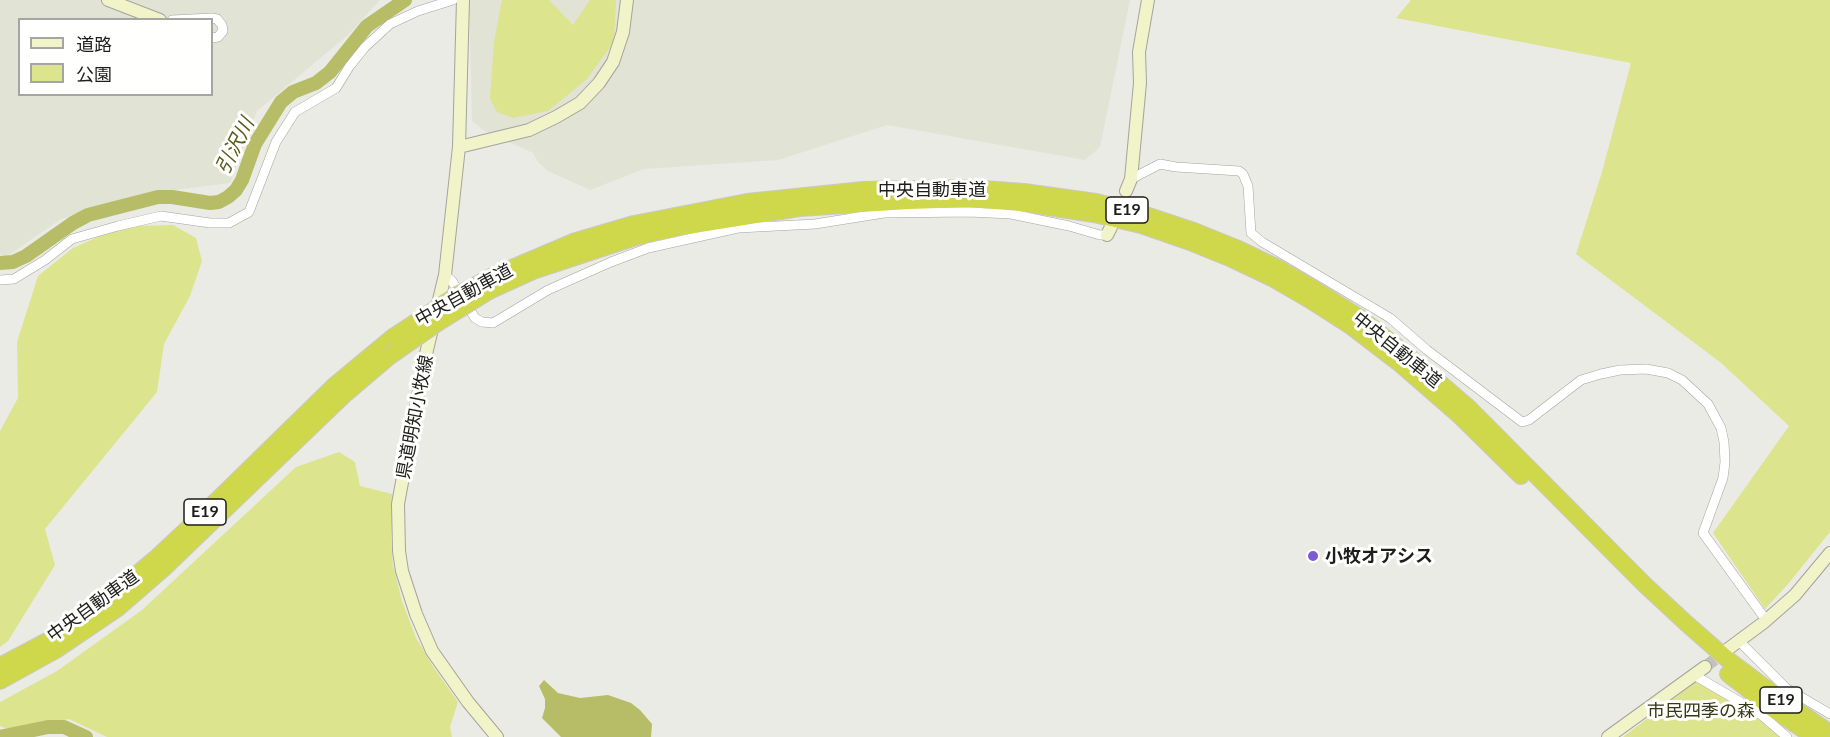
<!DOCTYPE html>
<meta charset="utf-8">
<style>
body{margin:0}
#map{position:relative;width:1830px;height:737px;overflow:hidden;background:#eaebe4;font-family:Lato,"Noto Sans JP",sans-serif}
canvas{display:block}
.legend{position:absolute;left:18px;top:18px;width:195px;height:78px;box-sizing:border-box;background:#fffffe;border:2px solid #a5a5a3;margin:0;padding:8px 10px;list-style:none;font-size:18px;color:#1d1e1b}
.legend li{display:flex;align-items:center;gap:12px;height:30px}
.legend b{width:30px;border:2px solid #a5a5a3}
</style>
<div id="map">
<canvas width="1830" height="737"></canvas>
<ul class="legend">
<li><b style="height:8px;background:#f1f3c9"></b>道路</li>
<li><b style="height:16px;background:#dde48e"></b>公園</li>
</ul>
</div>
<script>
const ctx = document.querySelector('canvas').getContext('2d');
ctx.lineJoin = 'round';
function paint(path, color) { ctx.fillStyle = color; ctx.fill(path, 'evenodd'); }
const shape = rows => new Path2D(rows.map(r => 'M' + r).join(''));
function strokePath(path, color, width, dash) { ctx.strokeStyle = color; ctx.lineWidth = width; ctx.lineCap = dash ? 'butt' : 'round'; ctx.setLineDash(dash || []); ctx.stroke(path); }
function write(font, color, halo, rows, align = 'center') {
  ctx.font = font + ' Lato,"Noto Sans JP",sans-serif'; ctx.lineWidth = 6; ctx.setLineDash([]); ctx.textBaseline = 'middle'; ctx.strokeStyle = halo; ctx.fillStyle = color; for (const [text, x, y, turn = 0] of rows) {
    ctx.save(); ctx.translate(x, y); ctx.rotate((+turn || 0) * Math.PI / 180); ctx.textAlign = isNaN(turn) ? turn : align; if (halo) ctx.strokeText(text, 0, 0); ctx.fillText(text, 0, 0); ctx.restore();
  }
}
const built = shape([
 [0,0,380,0,348,35,257,111,230,183,159,192,61,219,6,257,0,254],
 [20,20,212,20,212,94,20,94],
 [469,0,1130,0,1100,147,1085,160,887,125,778,160,644,169,590,190,548,171,539,163,533,153,483,130,472,121]
]);
const green = shape([
 [502,0,549,0,573,25,590,0,616,0,614,42,587,79,548,111,513,118,497,112,490,99,494,42],
 [1411,0,1830,0,1830,532,1788,584,1765,609,1713,533,1789,426,1720,362,1576,254,1602,172,1631,63,1396,18],
 [173,225,196,238,202,261,190,296,164,344,157,392,45,529,55,565,8,641,0,647,0,431,18,398,17,342,38,276,73,248,100,236,135,226],
 [339,452,355,462,360,486,392,494,391,539,393,565,402,601,416,638,434,668,458,702,450,727,452,737,107,737,69,719,10,730,0,726,0,702,57,671,142,610,296,467],
 [1697,681,1756,714,1784,737,1623,737]
]);
const water = shape([
 [544,680,558,693,580,698,608,695,631,703,640,710,652,724,651,737,561,737,542,718,545,708,545,699,539,686]
]);
const river = shape([
 [0,263,13,262,26,256,73,223,88,215,111,209,158,197,172,197,210,203,219,202,228,197,236,190,242,180,255,144,281,102,293,92,316,83,330,72,367,26,405,0],
 [0,737,48,727,64,727,86,737]
]);
const secondaryTunnel = shape([
 [1705,667,1728,649]
]);
const street = shape([
 [172,20,212,18,217,19,222,25,223,31,218,37,212,38],
 [1131,179,1160,164,1176,167,1239,171,1243,174,1248,186,1251,233,1262,242,1390,318,1427,350,1522,422,1529,420,1581,380,1601,374,1620,370,1646,369,1668,373,1682,380,1708,404,1721,428,1724,442,1725,462,1723,478,1703,533,1766,620],
 [445,275,452,281,475,318,482,322,493,323,548,290,611,262,648,248,738,228,815,224,884,213,969,212,1011,214,1069,226,1100,235,1107,235],
 [0,280,14,279,45,260,72,239,118,226,161,216,210,223,229,223,249,212,276,142,295,112,336,88,349,67,365,47,390,24,418,11,453,0],
 [1739,641,1786,688,1830,714],
 [1694,675,1759,713,1787,737]
]);
const secondary = shape([
 [108,0,160,20],
 [463,0,459,147,445,275,425,358,398,504,399,551,402,571,416,614,432,651,468,702,497,737],
 [459,147,529,130,556,117,580,103,599,83,613,62,623,32,627,0],
 [1126,191,1131,179,1140,83,1139,52,1148,0],
 [1107,235,1111,227],
 [1728,649,1763,623,1795,595,1830,553],
 [1608,737,1705,667]
]);
const highway = shape([
 [493,276,573,242,634,224,747,202,863,190,970,188,1024,192,1096,202,1143,214,1194,231,1236,248,1278,268,1316,290,1359,317,1406,354,1468,407,1644,584,1686,623,1727,659,1779,698,1830,733],
 [489,291,533,271,636,237,681,227,799,208,908,201,968,199,1022,203,1094,214,1141,225,1190,242,1232,259,1272,278,1310,300,1352,327,1399,363,1460,416,1521,476],
 [0,666,49,640,110,597,155,559,199,518,334,386,393,337],
 [1728,674,1773,709,1814,737],
 [0,681,56,650,118,608,163,569,343,396,390,356]
]);
const highwayBridge = shape([
 [393,337,457,295,493,276],
 [390,356,439,322,489,291]
]);
const markers = [
 [1313,556,6,"#7d5bd5"]
];
const shields = [
 [1127,210,42],
 [205,512,42],
 [1781,700,42]
];
const shieldNames = [
 ["E19",1127,210],
 ["E19",205,512],
 ["E19",1781,700]
];
const streetNames = [
 ["中央自動車道",932,190],
 ["中央自動車道",464,295,-29],
 ["中央自動車道",1397,350,39],
 ["県道明知小牧線",415,417,-79],
 ["中央自動車道",93,606,-36]
];
const poiNames = [
 ["小牧オアシス",1325,556]
];
const parkNames = [
 ["市民四季の森",1701,711]
];
const waterNames = [
 ["引沢川",235,146,-63]
];
paint(built, '#e1e3d4');
paint(green, '#dde48e');
paint(water, '#b6bd66');
strokePath(river, '#b6bd66', 14);
strokePath(secondaryTunnel, '#c1c2bc', 12, [12, 6]);
strokePath(street, '#a3a49d', 10);
strokePath(secondary, '#a3a49d', 14);
strokePath(highway, '#c9c9c8', 18);
strokePath(street, '#fff', 9);
strokePath(secondary, '#f1f3c9', 12);
strokePath(highway, '#cfd74a', 16);
strokePath(highwayBridge, '#c9c9c8', 18, []);
strokePath(highwayBridge, '#cfd74a', 16);
for (const [x, y, r, color] of markers) { const dot = new Path2D(); dot.arc(x, y, r, 0, 2 * Math.PI); ctx.fillStyle = color; ctx.fill(dot); strokePath(dot, '#fffffe', 2); }
for (const [x, y, w] of shields) { const box = new Path2D(); box.roundRect(x - w / 2, y - 13, w, 26, 4.5); ctx.fillStyle = '#fffffe'; ctx.fill(box); strokePath(box, '#1d1e1b', 1.5); }
write('bold 16px', '#1d1e1b', null, shieldNames);
write('18px', '#1d1e1b', '#fffffe', streetNames);
write('bold 18px', '#1d1e1b', '#fffffe', poiNames, 'left');
write('18px', '#373914', '#fffffe', parkNames);
write('italic 20px', '#585c1d', '#fffffe', waterNames);
</script>
